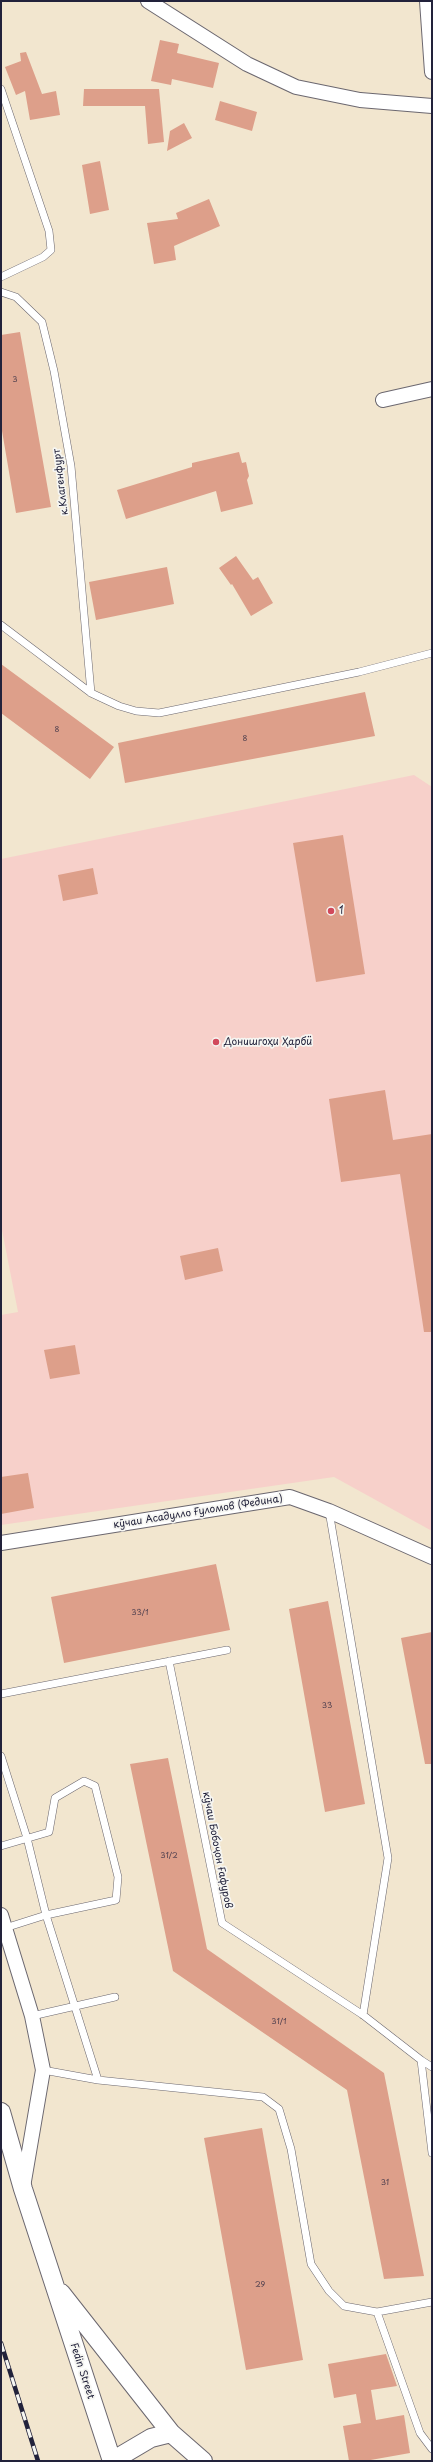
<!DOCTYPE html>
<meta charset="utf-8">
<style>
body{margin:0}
#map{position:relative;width:433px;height:2462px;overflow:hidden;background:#f2e6cf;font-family:"Playpen Sans",sans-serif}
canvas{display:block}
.frame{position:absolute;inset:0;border:2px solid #22223b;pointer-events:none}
</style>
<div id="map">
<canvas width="433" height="2462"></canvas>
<div class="frame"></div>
</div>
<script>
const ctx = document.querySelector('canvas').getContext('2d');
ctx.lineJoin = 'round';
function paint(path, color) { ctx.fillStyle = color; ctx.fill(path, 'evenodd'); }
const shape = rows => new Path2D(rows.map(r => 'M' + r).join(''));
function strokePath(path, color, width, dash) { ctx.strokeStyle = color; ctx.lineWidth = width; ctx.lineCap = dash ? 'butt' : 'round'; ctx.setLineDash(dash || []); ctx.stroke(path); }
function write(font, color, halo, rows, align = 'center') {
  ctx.font = font + ' "Playpen Sans",sans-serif'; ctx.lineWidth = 3.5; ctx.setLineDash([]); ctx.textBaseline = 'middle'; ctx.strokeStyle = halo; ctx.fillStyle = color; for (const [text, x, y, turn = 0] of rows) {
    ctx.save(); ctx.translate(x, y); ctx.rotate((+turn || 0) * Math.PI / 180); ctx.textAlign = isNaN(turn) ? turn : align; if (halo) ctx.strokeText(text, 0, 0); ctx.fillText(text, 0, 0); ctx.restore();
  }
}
const built = shape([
 [414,775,432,787,432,1531,334,1477,1,1525,1,1315,18,1312,1,1225,1,859]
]);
const building = shape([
 [160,40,179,44,177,53,219,63,213,88,172,79,171,85,151,81],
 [26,52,42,94,56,91,60,115,30,120,25,91,16,95,5,67,21,61,20,53],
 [84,89,159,89,164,142,148,144,145,106,83,106],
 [220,101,257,112,252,131,215,120],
 [184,123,192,138,167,151,170,131],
 [100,161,109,210,90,214,82,165],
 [209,199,220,226,174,246,176,260,154,264,147,223,178,219,176,213],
 [20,332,51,507,16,513,1,425,1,335],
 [239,452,242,463,246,462,249,476,247,480,253,504,221,512,216,491,126,519,117,490,192,467,192,463],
 [236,556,253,580,258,577,273,603,251,616,232,584,231,585,219,568],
 [167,567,174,604,96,620,89,582],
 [1,664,114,747,90,779,1,713],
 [365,692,375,736,125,783,118,743],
 [343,835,365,974,316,982,293,843],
 [93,868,98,894,63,901,58,875],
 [385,1090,393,1140,432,1134,432,1332,424,1332,400,1174,341,1182,329,1099],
 [218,1248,223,1271,185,1280,180,1256],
 [75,1345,80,1374,50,1379,44,1350],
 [28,1473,34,1508,1,1514,1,1477],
 [216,1564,230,1630,64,1663,51,1597],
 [328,1601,365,1804,325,1812,289,1609],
 [432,1632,432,1764,425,1764,401,1638],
 [168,1758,207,1949,384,2073,424,2276,384,2279,347,2090,173,1971,130,1764],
 [262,2128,303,2360,246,2370,204,2138],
 [386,2354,397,2386,371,2390,376,2420,404,2415,410,2453,365,2461,349,2461,343,2426,361,2423,356,2394,334,2398,328,2364]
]);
const service = shape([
 [1,89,49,231,51,250,43,257,1,277],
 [1,292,16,297,42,322,54,371,71,466,91,693],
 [1,625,91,693,119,706,136,711,159,713,359,672,432,653],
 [329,1511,388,1858,363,2015],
 [169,1661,222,1923,363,2015,421,2060,432,2153],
 [1,1694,227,1650],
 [1,1756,27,1838,46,1915,98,2080],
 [1,1846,49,1832,55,1798,84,1781,95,1786,118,1877,116,1900,46,1915,5,1928],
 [32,2016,115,1997],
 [421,2060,432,2067],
 [43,2070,98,2080,263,2097,279,2109,291,2149,311,2264,329,2291,344,2306,377,2312,432,2302],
 [377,2312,420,2433,432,2449]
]);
const minor = shape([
 [148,1,247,64,296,87,360,100,432,106],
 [427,1,432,72],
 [383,400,432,389],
 [1,1543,290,1497,329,1511,432,1557],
 [1,1915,32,2016,43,2070,23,2187]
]);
const tertiary = shape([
 [1,2112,23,2189,112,2461],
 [61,2293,171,2433,203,2461],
 [112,2461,151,2438,171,2433]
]);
const rail = shape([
 [1,2343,38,2461]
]);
const markers = [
 [331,911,4,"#d1495b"],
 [216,1042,4,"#d1495b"]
];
const numberNames = [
 ["3",15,380],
 ["8",57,730],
 ["8",245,739],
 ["33/1",140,1613],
 ["33",327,1706],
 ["31/2",169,1856],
 ["31/1",279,2022],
 ["31",385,2183],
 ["29",260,2285]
];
const streetNames = [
 ["к.Клагенфурт",61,482,-97],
 ["кӯчаи Асадулло Ғуломов (Федина)",198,1512,-9],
 ["кӯчаи Бобоҷон Ғафуров",217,1850,79],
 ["Fedin Street",82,2371,72]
];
const poiNames = [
 ["1",339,911],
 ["Донишгоҳи Ҳарбӣ",224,1042]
];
paint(built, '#f7d0ca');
paint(building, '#dd9f8a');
strokePath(service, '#6b676f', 8);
strokePath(minor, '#6b676f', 16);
strokePath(tertiary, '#6b676f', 20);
strokePath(service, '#fff', 7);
strokePath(minor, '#fff', 14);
strokePath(tertiary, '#fff', 18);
strokePath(rail, '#22223b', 4.5);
strokePath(rail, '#f6f6f2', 3, [9]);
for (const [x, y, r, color] of markers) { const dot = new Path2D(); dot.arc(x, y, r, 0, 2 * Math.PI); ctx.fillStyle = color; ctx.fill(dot); strokePath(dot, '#f6f6f2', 1.5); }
write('8px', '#51414f', null, numberNames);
write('10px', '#22223b', '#f6f6f2', streetNames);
write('10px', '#22223b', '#f6f6f2', poiNames, 'left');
</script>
